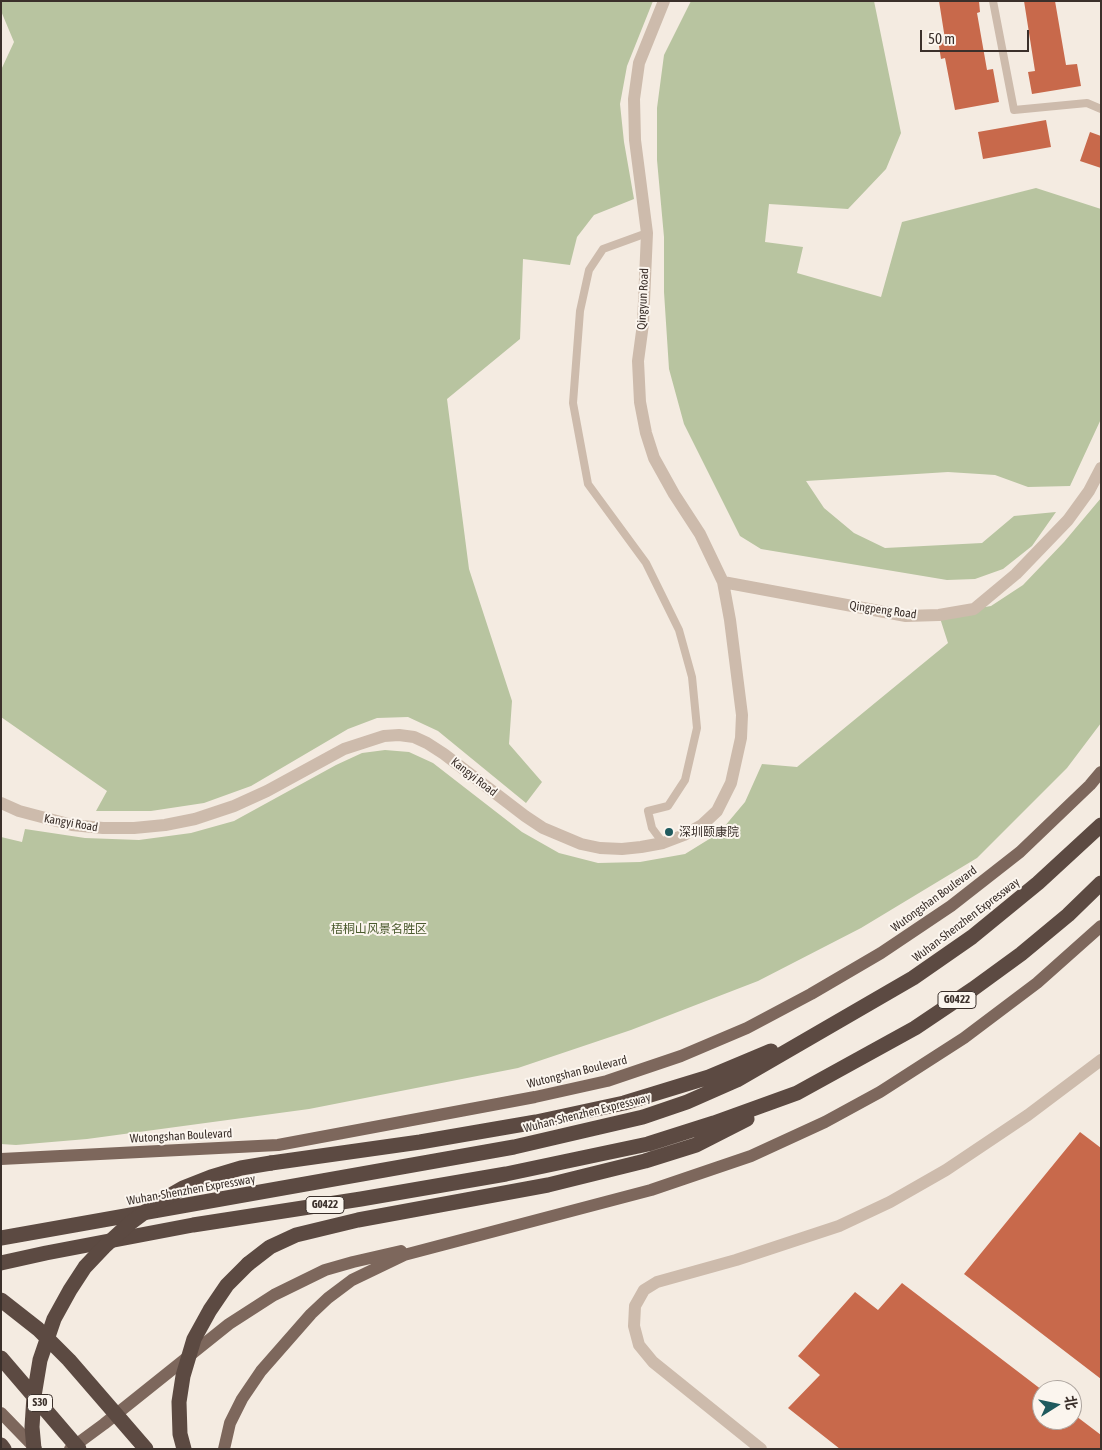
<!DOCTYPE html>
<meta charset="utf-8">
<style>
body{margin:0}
#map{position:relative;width:1102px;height:1450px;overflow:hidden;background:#f4ebe1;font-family:"Asap Condensed","Noto Sans SC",sans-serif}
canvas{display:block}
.frame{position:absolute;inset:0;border:2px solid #3b302b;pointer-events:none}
.north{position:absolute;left:1032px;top:1380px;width:50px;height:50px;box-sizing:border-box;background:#fbf5ee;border:1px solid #aea6a0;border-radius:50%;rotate:80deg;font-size:14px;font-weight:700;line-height:20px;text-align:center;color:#3b302b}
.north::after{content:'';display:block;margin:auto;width:18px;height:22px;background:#1f5a5e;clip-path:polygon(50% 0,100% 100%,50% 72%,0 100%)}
.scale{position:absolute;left:920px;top:30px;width:109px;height:22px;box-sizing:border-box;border:2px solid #3b302b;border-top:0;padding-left:6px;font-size:15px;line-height:18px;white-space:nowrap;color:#3b302b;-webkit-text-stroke:4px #fbf5ee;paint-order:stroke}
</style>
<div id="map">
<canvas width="1102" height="1450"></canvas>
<div class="frame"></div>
<div class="north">北</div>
<div class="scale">50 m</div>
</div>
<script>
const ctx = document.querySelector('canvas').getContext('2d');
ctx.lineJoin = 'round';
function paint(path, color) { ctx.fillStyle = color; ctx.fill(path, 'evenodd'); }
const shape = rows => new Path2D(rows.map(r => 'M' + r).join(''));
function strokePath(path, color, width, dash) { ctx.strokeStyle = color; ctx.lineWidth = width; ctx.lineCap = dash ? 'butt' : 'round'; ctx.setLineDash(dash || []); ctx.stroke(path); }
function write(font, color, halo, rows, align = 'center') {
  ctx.font = font + ' "Asap Condensed","Noto Sans SC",sans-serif'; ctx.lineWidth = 4; ctx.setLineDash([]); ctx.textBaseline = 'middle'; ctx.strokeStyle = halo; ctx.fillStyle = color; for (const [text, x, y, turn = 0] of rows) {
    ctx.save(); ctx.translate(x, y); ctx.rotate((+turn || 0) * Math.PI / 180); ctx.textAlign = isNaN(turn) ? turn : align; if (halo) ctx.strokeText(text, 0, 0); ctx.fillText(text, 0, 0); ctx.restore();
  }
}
const green = shape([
 [1,1,653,1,627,66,620,104,624,142,634,199,594,215,577,237,570,265,523,259,520,339,447,399,469,569,512,701,509,744,542,782,526,803,438,731,408,717,377,718,348,729,251,786,204,803,151,811,96,811,107,791,1,717,1,70,14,42,1,11],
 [691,1,874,1,901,133,886,169,848,209,769,204,765,242,803,247,797,273,881,297,902,222,1036,188,1101,209,1101,419,1070,486,1028,487,995,475,948,472,806,481,824,508,854,533,885,548,982,543,1014,516,1056,512,1032,546,1003,569,975,579,947,580,761,549,740,536,684,424,669,369,664,292,664,237,657,160,657,108,664,55],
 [1101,498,1101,723,1067,768,977,858,861,928,758,981,631,1030,518,1068,309,1109,87,1139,16,1145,1,1144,1,837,22,842,25,829,85,838,139,840,191,833,234,821,336,765,362,753,385,750,409,752,433,763,522,832,559,853,598,863,640,862,685,854,719,833,745,802,762,764,797,767,948,643,939,615,991,606,1023,585,1064,542]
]);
const building = shape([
 [939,1,979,1,980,12,977,13,987,70,993,69,999,102,955,110,945,58,941,59,938,40,945,39],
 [1024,1,1055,1,1066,65,1077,64,1081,86,1032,94,1028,72,1035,71],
 [1046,120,1051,147,983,159,978,132],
 [1090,132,1101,136,1101,168,1080,161],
 [1080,1132,1101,1148,1101,1379,964,1274],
 [902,1283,1042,1390,1042,1420,1072,1420,1072,1413,1101,1435,1101,1449,840,1449,788,1408,820,1375,798,1356,855,1292,878,1310]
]);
const lane = shape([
 [993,1,1014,110,1087,103,1101,109],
 [647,233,603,249,589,270,580,311,573,403,588,484,646,563,679,630,692,677,697,728,685,780,668,806,648,811,652,828,663,843]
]);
const street = shape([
 [723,582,906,616,939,615,974,609,1016,574,1068,520,1089,491,1101,468],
 [1,803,19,811,72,825,103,828,134,828,165,825,195,819,234,806,267,791,344,749,384,736,399,735,414,737,427,743,444,754,525,816,543,828,581,844,600,848,622,849,641,847,663,843,684,835,702,825,717,811,731,783,741,738,742,715,730,620,723,582,700,534,674,494,654,458,646,433,640,402,638,361,643,324,647,233,635,140,634,99,639,63,664,1],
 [761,1449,653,1362,639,1345,634,1326,635,1306,644,1290,657,1282,736,1260,839,1226,890,1202,946,1170,1028,1115,1101,1060]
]);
const primary = shape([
 [1,1159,278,1145,535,1097,607,1081,681,1056,747,1028,811,994,881,953,951,906,1020,852,1090,785,1101,772],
 [1,1413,36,1449],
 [70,1449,104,1424,229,1324,274,1295,325,1270,353,1262,401,1251],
 [224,1449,230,1423,242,1399,261,1371,311,1314,328,1298,352,1280,404,1255,651,1190,751,1156,825,1122,880,1092,964,1038,1037,983,1101,926]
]);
const highway = shape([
 [271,1163,420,1142,536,1122,624,1103,709,1077,771,1051],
 [1,1238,514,1147,643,1117,687,1102,737,1080,913,978,972,937,1038,883,1101,825],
 [1,1263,46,1253,193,1225,361,1199,506,1174,648,1144,714,1123,797,1093,915,1028,973,989,1021,954,1068,915,1101,883],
 [248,1264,270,1247,296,1235,358,1220,548,1185,645,1161,696,1145,747,1119],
 [1,1445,4,1449]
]);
const highwayBridge = shape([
 [1,1300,38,1329,69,1360,146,1449],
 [1,1358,79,1449],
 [34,1449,32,1427,34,1396,40,1360,54,1319,70,1290,85,1267,104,1247,129,1224,157,1203,183,1188,211,1177,241,1168,271,1163],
 [184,1449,180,1434,179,1402,183,1376,194,1339,210,1310,227,1285,248,1264]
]);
const markers = [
 [669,832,5,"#1f5a5e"]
];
const shields = [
 [957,1000,38],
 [325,1205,38],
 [40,1403,25]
];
const shieldNames = [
 ["G0422",957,1000],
 ["G0422",325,1205],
 ["S30",40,1403]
];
const streetNames = [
 ["Qingyun Road",643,299,-87],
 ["Qingpeng Road",883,610,8],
 ["Kangyi Road",474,777,38],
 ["Kangyi Road",71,823,10],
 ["Wutongshan Boulevard",934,899,-36],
 ["Wuhan-Shenzhen Expressway",966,920,-37],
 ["Wutongshan Boulevard",577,1072,-14],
 ["Wuhan-Shenzhen Expressway",587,1113,-14],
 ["Wutongshan Boulevard",181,1136,-3],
 ["Wuhan-Shenzhen Expressway",191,1190,-10]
];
const poiNames = [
 ["深圳颐康院",679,832]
];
const parkNames = [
 ["梧桐山风景名胜区",379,929]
];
paint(green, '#b8c4a0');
paint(building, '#c8694b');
strokePath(lane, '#cdbbac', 8);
strokePath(street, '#cdbbac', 12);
strokePath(primary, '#7d675c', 12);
strokePath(highway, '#5c4a42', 15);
strokePath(highwayBridge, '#5c4a42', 15);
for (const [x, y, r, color] of markers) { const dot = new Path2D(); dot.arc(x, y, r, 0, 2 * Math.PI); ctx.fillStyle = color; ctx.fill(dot); strokePath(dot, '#fbf5ee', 2); }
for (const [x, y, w] of shields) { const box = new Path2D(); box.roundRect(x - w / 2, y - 8.5, w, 17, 4); ctx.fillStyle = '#fbf5ee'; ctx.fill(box); strokePath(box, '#3b302b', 1); }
write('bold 11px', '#3b302b', null, shieldNames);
write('12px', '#3b302b', '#fbf5ee', streetNames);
write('12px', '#3b302b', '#fbf5ee', poiNames, 'left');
write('12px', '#4a5a2e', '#fbf5ee', parkNames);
</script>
